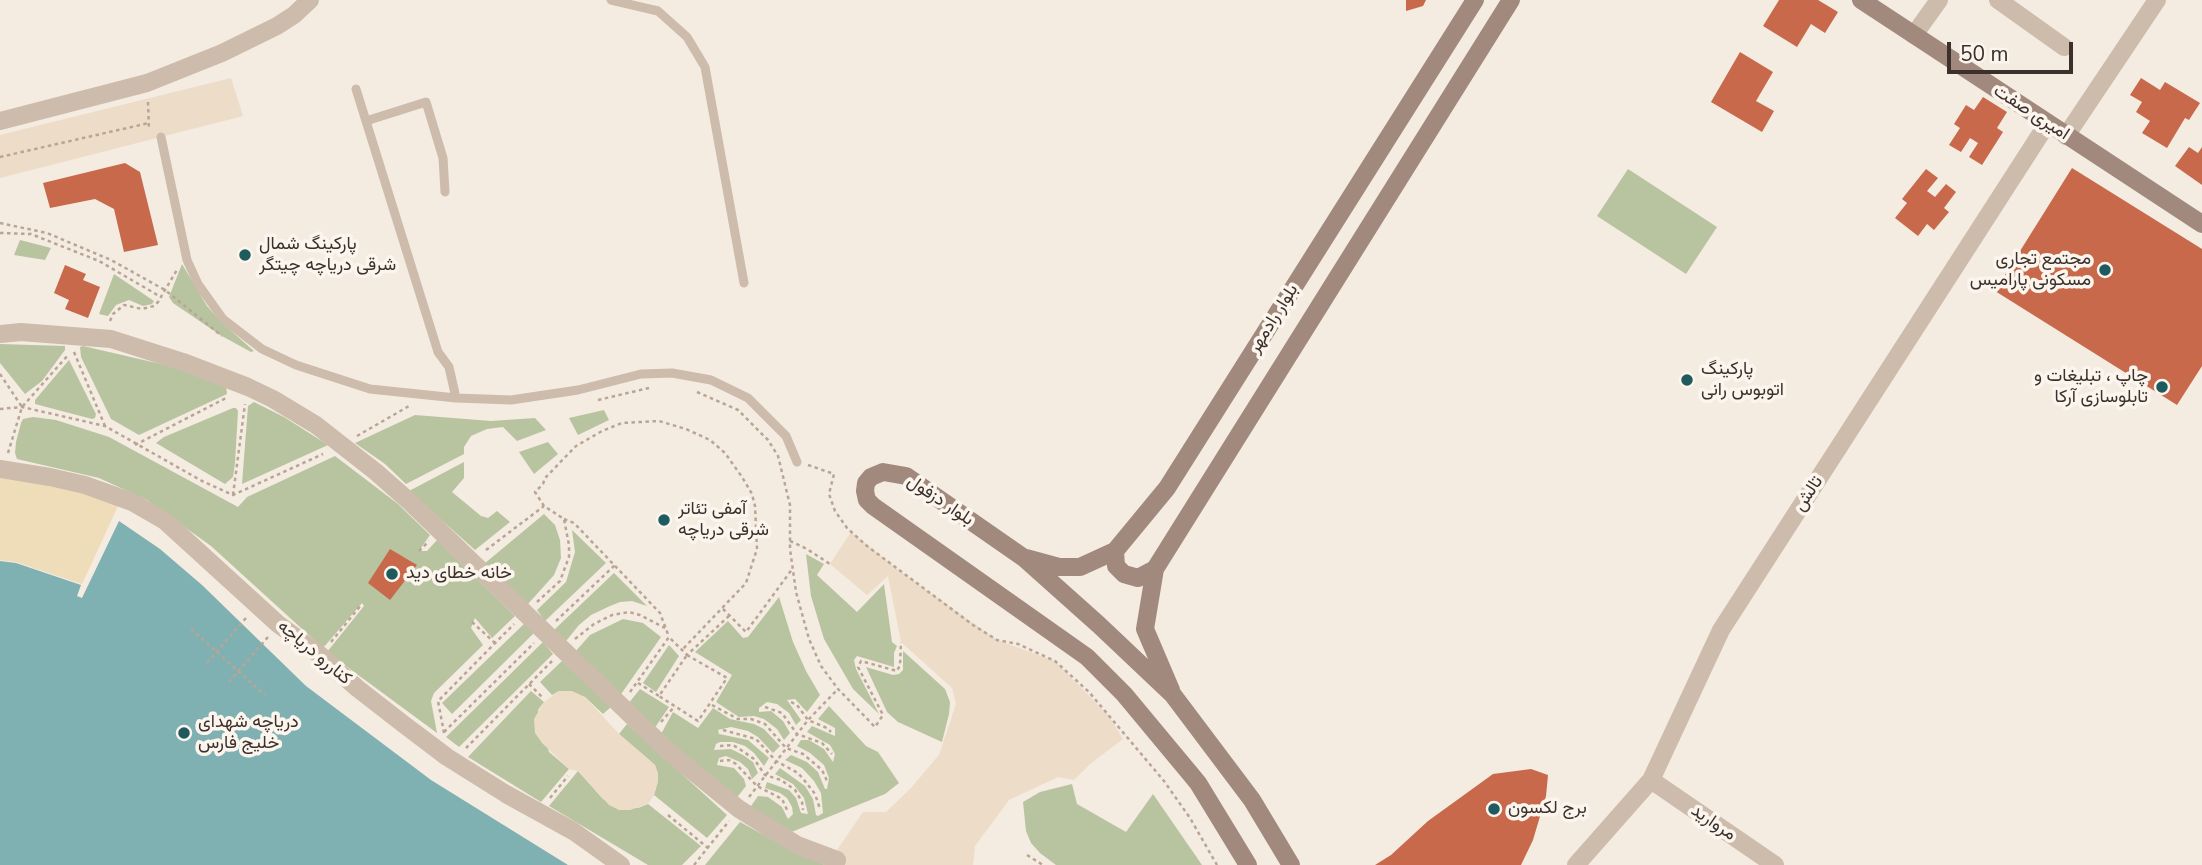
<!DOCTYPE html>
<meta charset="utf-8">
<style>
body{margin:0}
#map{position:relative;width:2202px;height:865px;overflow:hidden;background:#f4ebe1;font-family:"Nunito Sans",sans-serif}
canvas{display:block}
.scale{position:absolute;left:1947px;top:42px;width:126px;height:32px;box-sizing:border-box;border:4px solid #3b302b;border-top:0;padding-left:9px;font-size:21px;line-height:24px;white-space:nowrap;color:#3b302b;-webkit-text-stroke:5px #fbf5ee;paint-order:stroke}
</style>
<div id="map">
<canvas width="2202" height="865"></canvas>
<div class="scale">50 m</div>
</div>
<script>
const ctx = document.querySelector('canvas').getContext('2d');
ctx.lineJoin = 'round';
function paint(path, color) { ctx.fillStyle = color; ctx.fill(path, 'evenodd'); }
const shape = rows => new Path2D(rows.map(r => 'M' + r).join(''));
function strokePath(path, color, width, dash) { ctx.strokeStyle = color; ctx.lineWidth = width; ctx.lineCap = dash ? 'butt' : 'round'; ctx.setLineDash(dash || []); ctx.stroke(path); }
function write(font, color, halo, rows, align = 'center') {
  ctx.font = font + ' "Nunito Sans",Vazirmatn,sans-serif'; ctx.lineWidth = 7; ctx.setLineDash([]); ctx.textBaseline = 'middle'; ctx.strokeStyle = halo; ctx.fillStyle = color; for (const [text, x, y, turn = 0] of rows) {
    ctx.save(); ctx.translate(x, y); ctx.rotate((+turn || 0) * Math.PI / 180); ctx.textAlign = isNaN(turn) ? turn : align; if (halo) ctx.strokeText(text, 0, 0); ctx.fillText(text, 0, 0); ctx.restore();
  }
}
const green = shape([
 [1628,169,1717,227,1686,274,1597,216],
 [20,240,51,248,45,260,14,255],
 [182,264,207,306,221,322,254,351,251,352,220,335,173,303,169,297],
 [114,274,154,301,152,304,143,306,129,300,116,305,108,316,99,314],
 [0,344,65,346,65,350,42,381,25,394,0,363],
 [83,346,174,367,226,386,227,394,139,435,111,419,81,357,80,347],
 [69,360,96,414,95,418,92,419,35,404,35,400],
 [254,402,284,417,328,445,242,484,248,406],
 [233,408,236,408,238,411,235,463,233,477,225,484,156,443,164,437],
 [604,410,609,420,578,435,569,418],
 [415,415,491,421,535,418,546,430,517,441,503,427,487,429,471,436,464,447,464,454,406,484,385,464,355,443],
 [33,417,56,420,109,437,238,507,247,497,335,456,398,504,430,535,419,551,427,551,437,540,515,616,492,638,475,618,471,628,483,645,434,693,431,701,437,733,327,652,364,606,362,603,323,648,211,546,147,500,99,478,17,459,15,453,16,442,21,423,23,419],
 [548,442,558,454,534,474,519,452],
 [464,462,464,478,452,492,481,516,488,518,497,511,510,522,475,550,409,491],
 [544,514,555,525,560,540,561,558,554,575,528,604,484,564],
 [572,530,606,563,545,621,537,610,566,582,575,552],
 [806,554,824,564,817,575,857,612,884,584,892,642,897,646,894,653,894,667,857,656,854,660,856,669,879,714,853,689,824,639,811,596],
 [614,573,647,606,632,601,620,602,610,606,591,615,579,625,566,641,554,630],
 [779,597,793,642,806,671,820,695,807,712,795,699,787,700,801,720,796,725,789,713,777,704,767,702,759,708,759,712,771,711,783,721,790,733,784,740,777,729,764,719,754,716,739,717,716,702,732,675,695,652,728,621,743,638,748,637],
 [623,619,643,623,661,637,619,697,574,653,590,635],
 [525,623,534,633,452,714,442,703],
 [543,642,553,654,459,747,446,737],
 [669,645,679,656,656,692,643,683],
 [903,651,945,689,950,702,949,714,942,742,898,722,887,712,866,667,893,675,899,674,903,670],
 [562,661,611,707,603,714,585,697,559,691,552,695,540,682],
 [640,689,669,707,654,729,628,704],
 [531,691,544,702,538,710,549,752,569,769,541,802,468,757],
 [829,706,866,746,878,752,899,783,885,794,789,833,749,809,758,796,768,797,782,807,788,819,793,814,792,807,787,798,780,793,765,788,767,782,789,790,796,798,801,813,808,814,804,798,793,784,775,774,780,768,805,786,813,799,816,815,818,816,823,813,821,793,814,781,802,768,785,760,791,755,807,762,818,772,825,789,827,789,829,778,824,765,810,753,797,746,801,740,809,740,824,749,833,762,835,754,830,745,807,732,812,726,835,736,835,728,818,719],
 [713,708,730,719,754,724,764,729,780,746,773,753,758,737,748,731,731,727,718,730,719,734,748,740,769,758,764,766,754,753,745,746,733,742,720,742,716,744,714,750,731,749,743,755,753,762,758,773,752,779,748,769,740,762,726,756,719,758,717,765,734,768,744,779,746,786,735,800,660,736,673,712,698,728],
 [627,724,727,815,707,838,654,795,658,781,655,765,619,734],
 [578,771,603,799,638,808,648,804,701,846,682,865,648,865,549,806],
 [1072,784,1077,804,1126,832,1153,794,1202,865,1056,865,1040,853,1031,843,1026,831,1023,802,1040,792],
 [740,822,777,842,825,865,705,865]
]);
const sand = shape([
 [0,478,54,485,119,504,82,584,16,562,0,560]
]);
const plaza = shape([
 [231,78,243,116,0,178,0,135],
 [851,532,901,572,997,640,1055,661,1109,716,1123,739,1090,764,1074,780,1058,777,1009,800,975,846,973,865,837,865,837,850,863,812,886,812,911,788,939,755,956,704,952,688,901,642,888,576,867,595,830,564],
 [559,691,572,691,585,697,619,734,655,765,658,773,658,781,654,795,648,804,630,810,619,810,609,805,578,771,569,769,542,743,535,733,534,719,544,702]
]);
const water = shape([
 [119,521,160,549,202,585,306,686,431,780,568,865,0,865,0,561,16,563,81,585,77,596,82,598]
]);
const building = shape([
 [1406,0,1426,0,1423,6,1406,11],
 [1779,0,1818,0,1838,12,1825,33,1811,24,1797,47,1763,26],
 [1740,52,1773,72,1756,101,1774,111,1762,132,1711,102],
 [2141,78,2160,90,2165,82,2200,103,2189,120,2185,118,2167,148,2142,133,2150,121,2136,112,2142,102,2130,95],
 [1983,97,2007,112,1997,128,2003,132,1982,165,1969,157,1978,143,1970,138,1961,152,1949,145,1960,128,1954,124,1966,105,1974,110],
 [2189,147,2198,153,2202,147,2202,185,2175,166],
 [125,163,140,172,158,245,124,252,114,209,95,199,50,208,43,183],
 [2072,168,2202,249,2202,366,2177,405,1995,291],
 [1926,169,1938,178,1927,191,1935,197,1946,184,1956,192,1944,208,1949,212,1934,230,1927,224,1918,236,1895,218,1907,203,1902,199],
 [65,265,86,274,83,280,100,287,88,318,65,309,69,300,54,293],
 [390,549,417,565,390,600,368,583],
 [1531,769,1548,775,1546,796,1533,840,1521,865,1375,865,1391,855,1428,821,1493,774]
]);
const path = shape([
 [148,102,149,130],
 [0,157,149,123],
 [0,223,47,233,111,260,165,290,222,336],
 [0,233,31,234,99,261,161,297],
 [110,321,113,314,124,305,142,309,154,306,158,302,178,268],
 [74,352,105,426],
 [0,374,22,407],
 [697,392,738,410,768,440,778,456,790,505,790,549,796,592,809,639,821,666,838,689,875,727,883,715,858,667,861,661,897,671,900,665,901,642],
 [598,400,649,388],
 [0,409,22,407,105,426,202,481,233,495,323,454],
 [357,436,409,406],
 [135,445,226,398],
 [8,453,22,407,69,354],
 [808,465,834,474,829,494,835,511,847,528,867,546,973,625,997,640,1018,644,1055,661,1089,692,1164,781,1190,818,1217,865],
 [233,495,245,404],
 [564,519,574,523,660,613,669,637],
 [790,541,807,549,830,564],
 [486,550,544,506],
 [419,551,429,541],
 [537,602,560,581,569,557,569,545,564,519,544,506,535,492,543,484,545,478,576,446,602,431,622,423,659,421,686,429,710,440,725,453,742,477,752,494,755,506,757,549,746,583,682,650],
 [723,609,746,632,793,568],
 [556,621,615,565],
 [472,622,495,643],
 [191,629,265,695],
 [575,639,594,624,612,615,629,612,640,615,665,628],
 [331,642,361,605],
 [687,655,727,678,698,721,659,696,687,655],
 [207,663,246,618],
 [229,682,268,637],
 [638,683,659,696],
 [529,684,542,697],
 [630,692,669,637,687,655,730,615],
 [791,702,797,705,808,720,827,728,831,732],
 [712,705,738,719,751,719,765,724,786,748,803,754,815,764,822,770,828,783],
 [765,707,782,713,797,734,822,743,832,754],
 [661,722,675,706],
 [723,730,756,739,776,761,798,773,804,780,815,794,820,809],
 [444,732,534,643],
 [444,733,438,701,514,624],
 [720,746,733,745,741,750,754,759,765,775,781,780,795,790,802,802,803,810],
 [466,748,552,661],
 [720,761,729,760,736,764,757,786,782,799,788,812],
 [749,797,808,720,838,689],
 [550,798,568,776],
 [668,815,708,848],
 [1027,855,1043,865],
 [694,865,729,821]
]);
const lane = shape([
 [611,0,658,11,687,37,705,67,744,283],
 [356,89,438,352,449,367,456,398],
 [366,121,426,102,443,158,445,192],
 [161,137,187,260,198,284,223,319,262,349,296,365,370,389,456,398,511,400,578,390,641,374,672,373,711,380,748,398,786,436,797,462]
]);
const street = shape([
 [1998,0,2064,47],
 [1914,35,1939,0],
 [0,121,147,83,222,53,277,26,294,15,310,0],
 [2066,136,2157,0],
 [0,334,21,332,111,339,183,362,248,387,273,399,316,425,376,472,410,502,669,752,739,809,797,845,837,860],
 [0,469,50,477,85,485,132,502,165,521,278,624,320,655,357,688,402,723,447,757,506,794,573,831,621,865],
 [1651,780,1775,865],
 [1576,865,1651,780,1721,630,2047,124]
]);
const secondary = shape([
 [1861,0,2202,224],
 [1115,551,1116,566,1124,574,1138,578,1155,569],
 [1026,558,1059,567,1080,567,1115,551,1167,488,1475,0],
 [1171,690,1145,629,1155,569,1511,0],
 [1248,865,1198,783,1124,694,1087,657,873,506,867,500,865,491,866,483,871,477,883,472,906,476,1024,558,1099,625,1173,695,1252,800,1291,865]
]);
const markers = [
 [245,255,7,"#1f5a5e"],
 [2105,270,7,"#1f5a5e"],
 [1687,380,7,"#1f5a5e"],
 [2162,387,7,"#1f5a5e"],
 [664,520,7,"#1f5a5e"],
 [392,574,7,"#1f5a5e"],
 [184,733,7,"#1f5a5e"],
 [1494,809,7,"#1f5a5e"]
];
const streetNames = [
 ["امیری صفت",2031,113,33],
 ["بلوار رادمهر",1274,319,-58],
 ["تالش",1809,494,-57],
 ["بلوار دزفول",940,501,34],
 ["کناررو دریاچه",314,653,40],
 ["مروارید",1713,823,34]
];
const poiNames = [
 ["پارکینگ شمال",259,245],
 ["شرقی دریاچه چیتگر",259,266],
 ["مجتمع تجاری",2091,260,"right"],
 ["مسکونی پارامیس",2091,281,"right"],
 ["پارکینگ",1701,370],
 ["اتوبوس رانی",1701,391],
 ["چاپ ، تبلیغات و",2148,377,"right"],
 ["تابلوسازی آرکا",2148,398,"right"],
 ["آمفی تئاتر",678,510],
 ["شرقی دریاچه",678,531],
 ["خانه خطای دید",406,574],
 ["دریاچه شهدای",198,723],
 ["خلیج فارس",198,744],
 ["برج لکسون",1508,809]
];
paint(green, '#b8c4a0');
paint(sand, '#efdcb8');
paint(plaza, '#ecdcc8');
paint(water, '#7fb0b2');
paint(building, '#c8694b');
strokePath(path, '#b9a596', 2.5, [3.5, 3.5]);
strokePath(lane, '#cdbbac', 9);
strokePath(street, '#cdbbac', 18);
strokePath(secondary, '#a18a7d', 18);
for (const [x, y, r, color] of markers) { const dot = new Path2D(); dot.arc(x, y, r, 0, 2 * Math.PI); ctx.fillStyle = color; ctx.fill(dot); strokePath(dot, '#fbf5ee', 2.5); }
write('18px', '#3b302b', '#fbf5ee', streetNames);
write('18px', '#3b302b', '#fbf5ee', poiNames, 'left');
</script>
